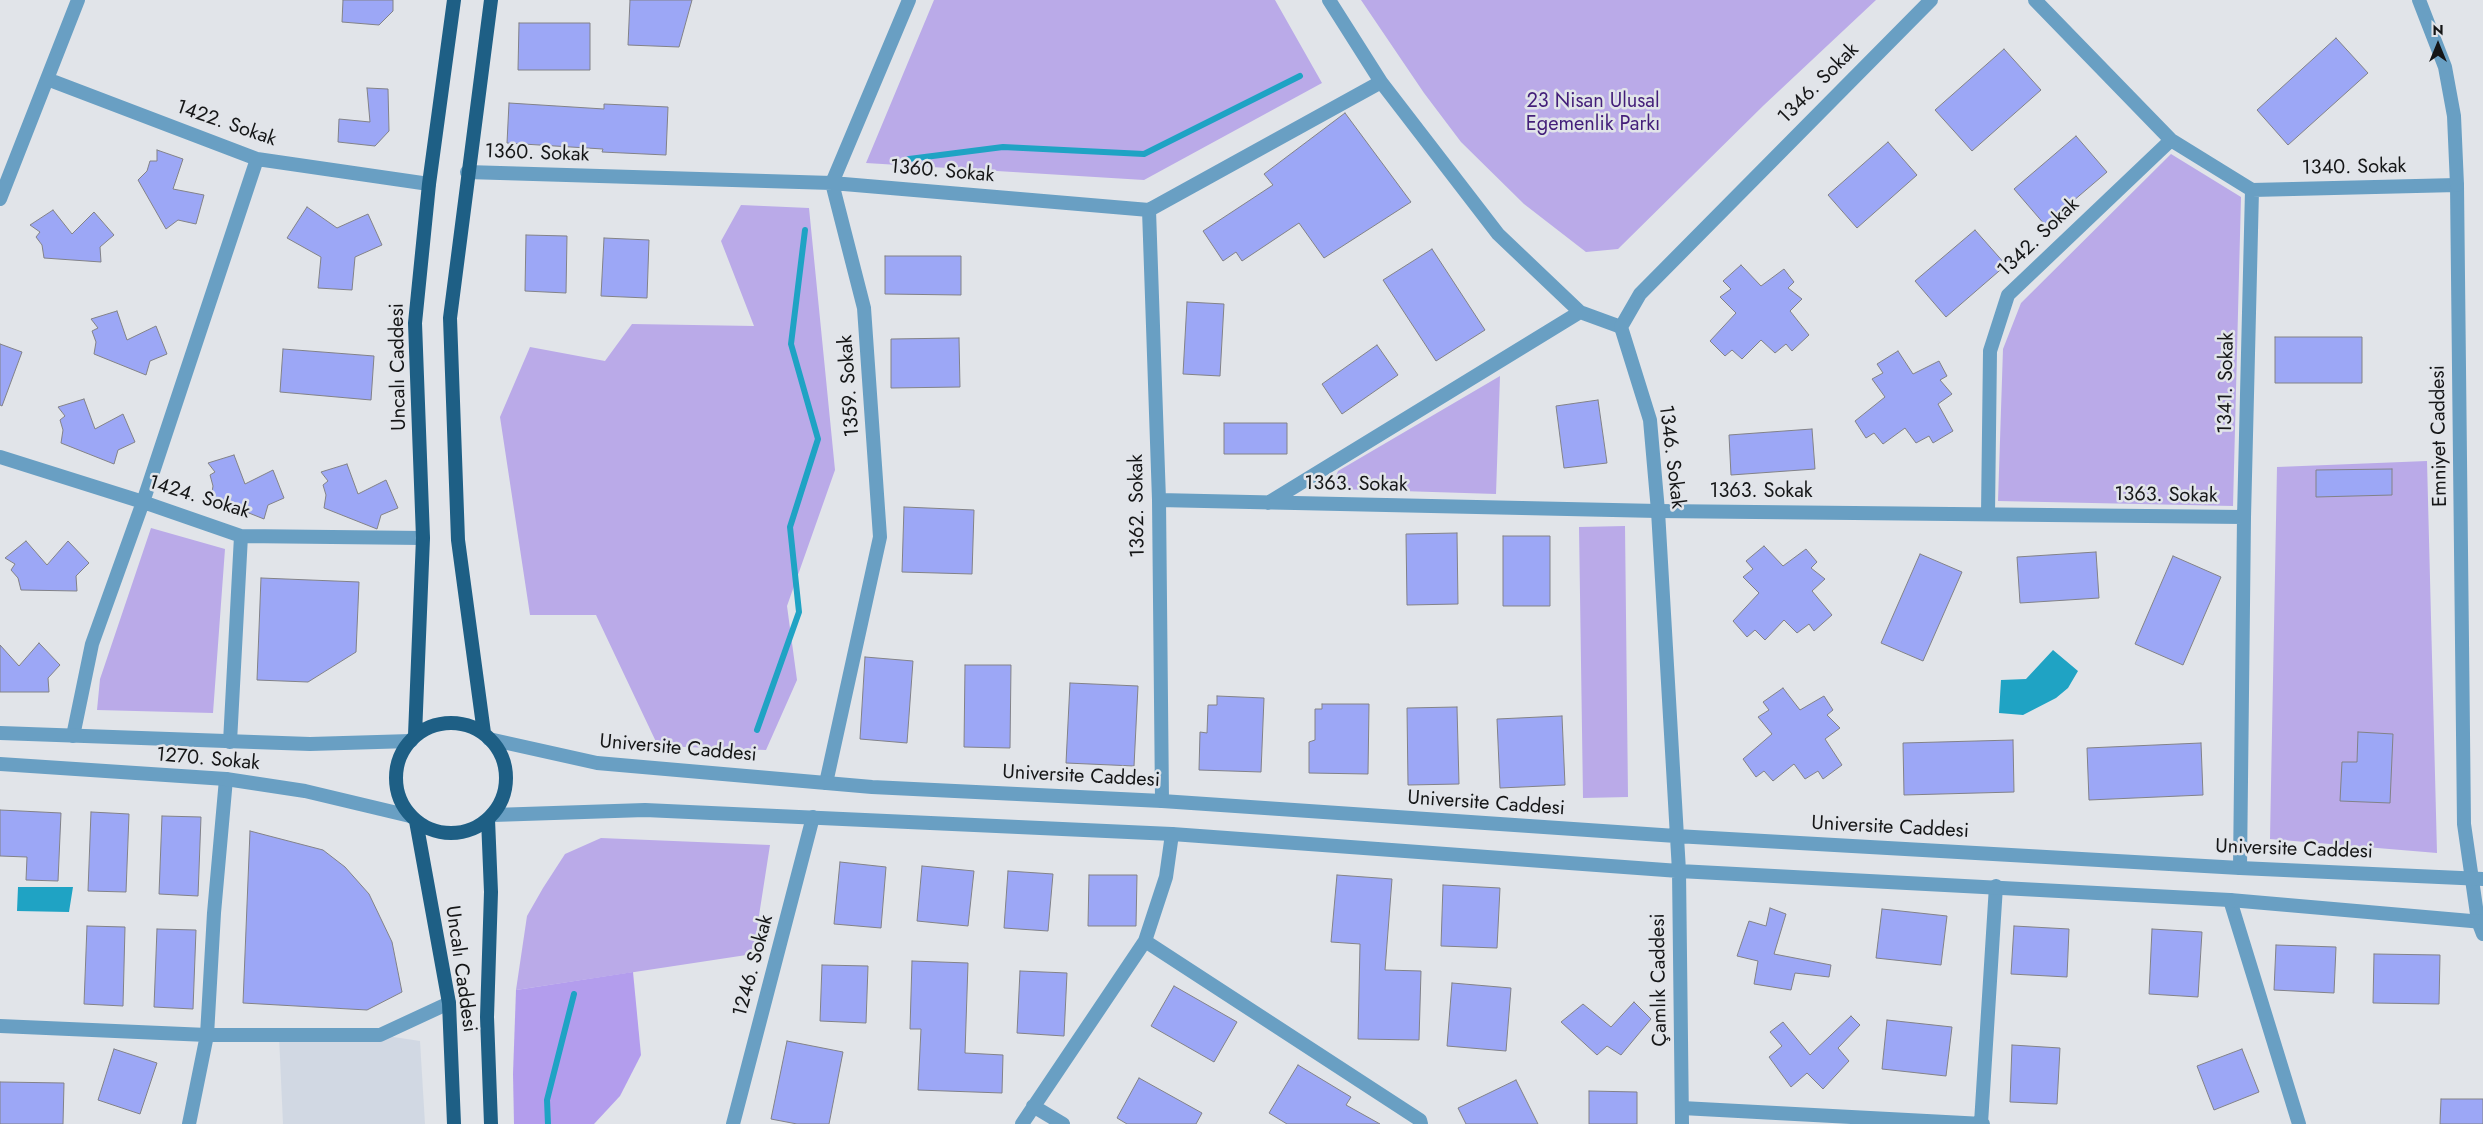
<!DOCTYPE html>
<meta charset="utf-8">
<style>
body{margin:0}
#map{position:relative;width:2483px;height:1124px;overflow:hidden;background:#e1e4e9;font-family:Jost,sans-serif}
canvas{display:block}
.north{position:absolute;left:2413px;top:20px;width:50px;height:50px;-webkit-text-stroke:4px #e1e4e9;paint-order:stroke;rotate:0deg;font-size:14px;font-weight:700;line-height:20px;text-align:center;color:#151617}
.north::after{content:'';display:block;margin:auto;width:18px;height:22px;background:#151617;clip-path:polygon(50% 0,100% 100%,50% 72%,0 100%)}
</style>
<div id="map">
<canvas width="2483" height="1124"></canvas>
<div class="north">N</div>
</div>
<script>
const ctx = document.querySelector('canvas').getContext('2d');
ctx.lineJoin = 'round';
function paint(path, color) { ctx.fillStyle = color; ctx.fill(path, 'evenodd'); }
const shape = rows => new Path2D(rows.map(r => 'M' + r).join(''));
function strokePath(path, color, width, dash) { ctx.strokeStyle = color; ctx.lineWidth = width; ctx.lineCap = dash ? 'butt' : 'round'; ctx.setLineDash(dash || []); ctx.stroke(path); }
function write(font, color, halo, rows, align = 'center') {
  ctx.font = font + ' Jost,sans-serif'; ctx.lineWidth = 5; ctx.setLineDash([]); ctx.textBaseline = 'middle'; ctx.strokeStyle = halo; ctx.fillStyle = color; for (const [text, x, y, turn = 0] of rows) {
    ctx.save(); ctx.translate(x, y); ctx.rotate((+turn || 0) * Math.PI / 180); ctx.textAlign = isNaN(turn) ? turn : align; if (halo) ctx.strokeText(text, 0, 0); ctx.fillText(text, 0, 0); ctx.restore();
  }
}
const built = shape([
 [380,1035,420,1041,425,1124,283,1124,279,1036]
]);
const green = shape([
 [934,0,1275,0,1322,83,1144,180,866,163],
 [1361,0,1876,0,1764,105,1618,249,1586,252,1524,204,1461,142,1424,93],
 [2171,154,2241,197,2233,506,1998,501,2003,349,2021,303],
 [741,205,809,208,835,470,787,606,797,680,766,750,658,746,596,615,530,615,500,417,530,347,605,361,632,324,754,326,721,241],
 [1500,376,1496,494,1338,489,1335,479,1338,471],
 [2427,461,2437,853,2270,839,2277,467],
 [1625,526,1628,797,1583,798,1579,527],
 [151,528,225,549,213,713,97,710,100,679],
 [601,838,770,845,753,954,516,990,527,916,543,888,565,854]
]);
const forest = shape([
 [633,972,641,1055,620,1096,594,1124,514,1124,513,1074,516,990]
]);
const water = shape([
 [2053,650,2078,671,2068,688,2056,698,2023,715,1999,713,2001,680,2026,679],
 [18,887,73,887,69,912,17,911]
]);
const stream = shape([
 [909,159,1003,147,1144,154,1300,76],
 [757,730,799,612,790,527,818,439,791,344,805,230],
 [548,1124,547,1100,574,994]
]);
const building = shape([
 [343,0,393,0,393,11,379,25,342,22,343,0],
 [630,0,692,0,679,47,628,45,630,0],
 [519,23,590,23,590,70,518,70,519,23],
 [2336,38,2368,73,2288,145,2257,110,2336,38],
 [2004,49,2041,90,1972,151,1935,110,2004,49],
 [367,88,388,89,389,131,375,146,338,142,339,119,370,122,367,88],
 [509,103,604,109,604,104,668,107,666,155,602,152,603,149,507,143,509,103],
 [1345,113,1411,202,1324,258,1299,223,1242,261,1236,252,1223,261,1203,231,1273,185,1264,174,1345,113],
 [2076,136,2107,172,2045,225,2014,189,2076,136],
 [1888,142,1917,175,1857,228,1828,195,1888,142],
 [157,150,183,159,173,189,204,195,196,224,178,220,166,229,138,180,147,171,150,161,157,161,157,150],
 [307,207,337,228,368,214,382,245,355,257,352,290,318,288,321,257,287,238,307,207],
 [53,210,72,234,94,212,114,235,100,247,101,262,44,258,42,245,36,237,40,232,30,225,53,210],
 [1975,230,2006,265,1946,317,1915,281,1975,230],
 [526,235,567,236,566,293,525,291,526,235],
 [604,238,649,240,647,298,601,296,604,238],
 [1432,249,1485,330,1436,361,1383,280,1432,249],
 [885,256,961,256,961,295,885,294,885,256],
 [1741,265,1761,286,1784,269,1794,282,1788,288,1802,299,1790,311,1809,335,1792,351,1786,344,1775,353,1761,340,1742,359,1732,350,1725,356,1710,341,1736,313,1720,297,1731,289,1723,281,1741,265],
 [1187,302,1224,304,1220,376,1183,374,1187,302],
 [117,311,127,340,156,326,167,354,150,361,146,375,94,354,96,342,92,331,98,328,91,319,117,311],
 [2275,337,2362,337,2362,383,2275,383,2275,337],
 [959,338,960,387,891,388,891,339,959,338],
 [0,344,22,352,2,406,0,405,0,344],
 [1377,345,1398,375,1342,414,1322,384,1377,345],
 [283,349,374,356,371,400,280,392,283,349],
 [1898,351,1913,374,1939,361,1947,376,1940,380,1952,394,1938,404,1953,431,1933,443,1929,436,1916,443,1905,428,1883,444,1874,433,1866,438,1855,421,1885,397,1872,379,1883,373,1877,364,1898,351],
 [84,399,95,429,123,414,135,442,118,450,114,464,61,443,63,430,60,420,65,416,58,407,84,399],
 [1598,400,1607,463,1564,468,1556,406,1598,400],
 [1224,423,1287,423,1287,454,1224,454,1224,423],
 [1812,429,1815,469,1731,475,1729,435,1812,429],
 [234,455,245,484,273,470,284,498,268,505,264,519,211,498,213,486,210,475,215,472,208,463,234,455],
 [347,464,358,494,386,480,398,508,381,515,377,529,324,508,326,495,323,485,328,481,321,472,347,464],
 [2392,469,2392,495,2316,497,2316,470,2392,469],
 [904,507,974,510,972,574,902,572,904,507],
 [1457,533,1458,604,1407,605,1406,534,1457,533],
 [1503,536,1550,536,1550,606,1503,606,1503,536],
 [26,541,47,565,68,541,89,563,76,576,77,591,21,590,18,578,11,570,15,564,5,558,26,541],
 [1764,546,1783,566,1806,549,1817,562,1811,568,1825,579,1812,591,1832,615,1814,631,1809,624,1797,633,1784,620,1765,640,1755,630,1747,637,1733,621,1759,593,1743,577,1753,569,1746,561,1764,546],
 [2096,552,2099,598,2020,603,2017,557,2096,552],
 [1920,554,1962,572,1923,661,1881,643,1920,554],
 [2173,556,2221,577,2183,665,2135,644,2173,556],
 [261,578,359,582,356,652,308,682,257,680,261,578],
 [39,643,60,665,48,678,49,692,0,692,0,645,19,666,39,643],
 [865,657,913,661,907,743,860,739,865,657],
 [965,665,1011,665,1010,748,964,747,965,665],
 [1070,683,1138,686,1134,766,1066,763,1070,683],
 [1783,688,1800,710,1824,696,1833,710,1827,715,1840,728,1825,739,1842,765,1823,779,1818,771,1805,779,1794,764,1773,781,1764,771,1756,777,1743,759,1772,734,1758,717,1769,710,1763,702,1783,688],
 [1217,696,1264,698,1261,772,1199,770,1200,732,1207,733,1208,705,1217,705,1217,696],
 [1322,704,1369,704,1368,774,1309,773,1309,742,1315,740,1315,709,1322,709,1322,704],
 [1457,707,1459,784,1408,785,1407,708,1457,707],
 [1562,716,1565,785,1500,788,1497,719,1562,716],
 [2358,732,2393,734,2390,803,2340,801,2342,762,2357,762,2358,732],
 [2013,740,2014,792,1904,795,1903,743,2013,740],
 [2201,743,2203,795,2089,800,2087,748,2201,743],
 [0,810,61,813,58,881,26,880,27,857,0,856,0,810],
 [91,812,129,814,126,892,88,891,91,812],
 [162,816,201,817,198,896,159,894,162,816],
 [250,831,323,850,345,867,369,894,392,942,402,992,367,1010,243,1003,250,831],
 [840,862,886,867,881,928,834,924,840,862],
 [922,866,974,871,968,926,917,921,922,866],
 [1008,871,1053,874,1048,931,1004,928,1008,871],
 [1089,875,1137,875,1136,926,1088,926,1089,875],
 [1337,875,1392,879,1385,970,1421,971,1419,1040,1358,1039,1360,944,1331,942,1337,875],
 [1443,885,1500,888,1497,948,1441,946,1443,885],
 [1770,908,1786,914,1774,954,1831,965,1829,977,1795,973,1791,990,1754,984,1758,961,1737,956,1749,921,1766,926,1770,908],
 [1882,909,1947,916,1941,965,1876,958,1882,909],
 [87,926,125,927,123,1006,84,1004,87,926],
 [2014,926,2069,929,2067,977,2011,974,2014,926],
 [157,929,196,930,193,1009,154,1007,157,929],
 [2152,929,2202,932,2198,997,2149,994,2152,929],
 [2276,945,2336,947,2334,993,2274,990,2276,945],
 [2374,954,2440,955,2439,1004,2373,1003,2374,954],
 [912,961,968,963,965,1053,1003,1055,1002,1093,918,1090,921,1029,910,1029,912,961],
 [822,965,868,966,866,1023,820,1021,822,965],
 [1020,971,1067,973,1064,1036,1017,1033,1020,971],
 [1452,983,1511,988,1506,1051,1447,1046,1452,983],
 [1174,986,1237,1022,1214,1062,1151,1026,1174,986],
 [1634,1002,1651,1019,1621,1055,1607,1046,1597,1055,1561,1022,1583,1004,1611,1027,1634,1002],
 [1851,1016,1860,1025,1838,1048,1849,1061,1823,1089,1807,1073,1791,1087,1769,1057,1782,1046,1770,1032,1783,1022,1810,1055,1851,1016],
 [1887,1020,1952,1027,1946,1076,1882,1069,1887,1020],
 [787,1041,843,1052,829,1124,797,1124,771,1119,787,1041],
 [2012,1045,2060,1048,2057,1104,2010,1102,2012,1045],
 [114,1049,157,1063,140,1114,98,1100,114,1049],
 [2242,1049,2259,1092,2214,1110,2197,1066,2242,1049],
 [1298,1065,1351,1097,1346,1105,1380,1124,1287,1124,1269,1113,1298,1065],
 [1139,1078,1202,1113,1196,1124,1127,1124,1117,1118,1139,1078],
 [1516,1080,1538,1124,1466,1124,1458,1108,1516,1080],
 [0,1082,64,1083,63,1124,0,1124,0,1082],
 [1589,1091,1637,1092,1637,1124,1589,1124,1589,1091],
 [2441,1099,2483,1099,2483,1124,2440,1124,2441,1099]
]);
const minor = shape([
 [1329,0,1381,82,1498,234,1580,312,1621,327],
 [2035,0,2171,140,2252,190,2244,517,2240,868],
 [47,79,257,159,429,184],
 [467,172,832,183,1149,210,1381,82],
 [2252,190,2457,185,2464,824,2478,921,2483,934],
 [0,199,78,0],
 [1149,210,1159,500,1162,801],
 [0,457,143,502,241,536,423,538],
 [1159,500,1658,511,2244,517],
 [1268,503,1580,312],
 [1988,514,1990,351,2008,295,2171,140],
 [73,736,92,644,143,502,257,159],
 [230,742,241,536],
 [826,783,880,537,864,308,832,183,909,0],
 [2230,900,2299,1124],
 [1145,941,1420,1120,1421,1124],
 [0,1026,207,1035,380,1035,449,1003],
 [1033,1106,1063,1124],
 [1682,1108,1983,1124],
 [1981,1123,1996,886],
 [189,1124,207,1035,214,913,226,779],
 [733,1124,813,817],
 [1022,1124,1145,941,1166,877,1172,834]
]);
const tertiary = shape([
 [2419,0,2445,67,2454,116,2457,185],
 [0,733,310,744,411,741],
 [489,739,597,763,872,787,1162,801,1676,836,2240,868,2483,879],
 [0,764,226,779,305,791,410,816],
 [493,815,645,810,1172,834,1679,871,2230,900,2483,922],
 [1682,1124,1679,871,1658,511,1650,420,1621,327,1640,294,1931,0]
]);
const primary = shape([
 '396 778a55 55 0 1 1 110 0a55 55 0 1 1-110 0Z',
 [484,733,458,540,450,318,491,0],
 [415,735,423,538,415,323,429,184,454,0],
 [488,819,491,892,487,1017,491,1124],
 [416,821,449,1003,454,1124]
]);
const streetNames = [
 ["1346. Sokak",1819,84,-45],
 ["1422. Sokak",226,124,19],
 ["1360. Sokak",537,154,2],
 ["1340. Sokak",2354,168,-1],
 ["1360. Sokak",942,172,5],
 ["1342. Sokak",2039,238,-44],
 ["Uncalı Caddesi",399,367,-91],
 ["1341. Sokak",2227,383,-89],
 ["1359. Sokak",850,386,-94],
 ["Emniyet Caddesi",2440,436,-91],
 ["1346. Sokak",1671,457,83],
 ["1363. Sokak",1356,485,1],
 ["1363. Sokak",1761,492],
 ["1363. Sokak",2166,496,1],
 ["1424. Sokak",199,498,17],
 ["1362. Sokak",1138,506,-91],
 ["Universite Caddesi",678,749,5],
 ["1270. Sokak",208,760,5],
 ["Universite Caddesi",1081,777,3],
 ["Universite Caddesi",1486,804,4],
 ["Universite Caddesi",1890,828,3],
 ["Universite Caddesi",2294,850,2],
 ["1246. Sokak",754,966,-75],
 ["Uncalı Caddesi",460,969,82],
 ["Çamlık Caddesi",1660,980,-91]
];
const parkNames = [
 ["23 Nisan Ulusal",1593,102],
 ["Egemenlik Parkı",1593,125]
];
paint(built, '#d1d8e3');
paint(green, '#baaae8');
paint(forest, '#b39ded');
paint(water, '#1fa3c4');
strokePath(stream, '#1fa3c4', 6);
paint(building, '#9ca7f6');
strokePath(building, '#828287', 1);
strokePath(minor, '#699fc3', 14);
strokePath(tertiary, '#699fc3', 14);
strokePath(primary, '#1e5f85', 14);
write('20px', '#151617', '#e1e4e9', streetNames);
write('20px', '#431e79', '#e1e4e9', parkNames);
</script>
